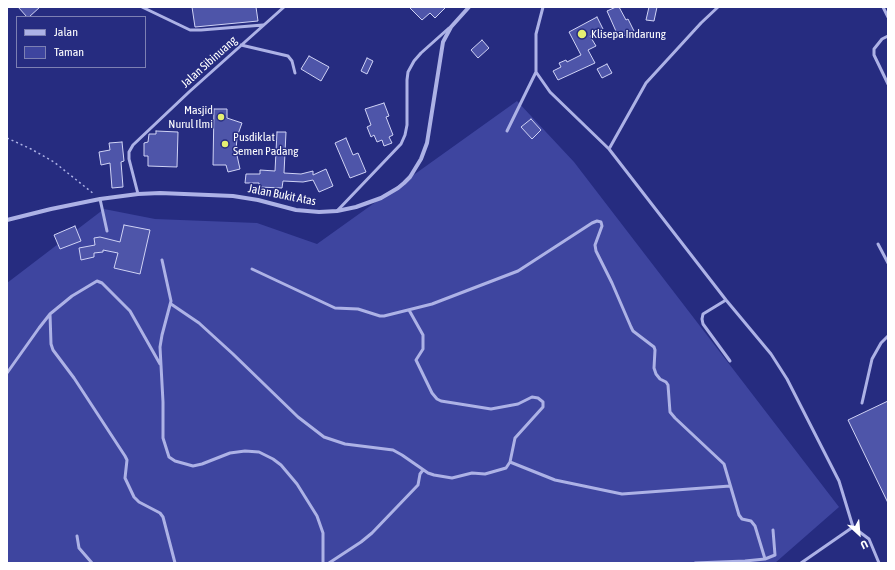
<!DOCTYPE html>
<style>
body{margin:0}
#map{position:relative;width:895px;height:570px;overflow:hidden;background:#262c80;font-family:"Asap Condensed",sans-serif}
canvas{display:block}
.frame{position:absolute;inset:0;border:8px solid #fff;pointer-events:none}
.legend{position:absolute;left:16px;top:16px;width:130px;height:52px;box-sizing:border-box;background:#262c80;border:1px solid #7d80b3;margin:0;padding:5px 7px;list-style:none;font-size:12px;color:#fff}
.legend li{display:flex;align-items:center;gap:8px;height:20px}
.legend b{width:20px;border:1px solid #7d80b3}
.north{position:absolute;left:839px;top:514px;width:40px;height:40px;-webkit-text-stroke:3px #262c80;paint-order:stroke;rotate:154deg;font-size:11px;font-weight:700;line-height:16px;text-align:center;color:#fff}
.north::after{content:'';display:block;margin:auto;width:14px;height:18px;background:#fff;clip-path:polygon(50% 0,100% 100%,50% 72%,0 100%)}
</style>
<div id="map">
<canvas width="895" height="570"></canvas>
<div class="frame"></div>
<ul class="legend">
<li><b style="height:5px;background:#adb2e6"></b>Jalan</li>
<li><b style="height:11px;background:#3e459f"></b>Taman</li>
</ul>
<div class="north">U</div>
</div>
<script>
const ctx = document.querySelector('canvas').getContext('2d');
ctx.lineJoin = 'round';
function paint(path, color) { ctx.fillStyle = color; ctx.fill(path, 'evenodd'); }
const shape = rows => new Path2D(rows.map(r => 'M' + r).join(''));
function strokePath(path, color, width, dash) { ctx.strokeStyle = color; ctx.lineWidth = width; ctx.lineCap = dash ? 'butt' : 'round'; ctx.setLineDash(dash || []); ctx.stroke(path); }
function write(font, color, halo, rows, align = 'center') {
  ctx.font = font + ' "Asap Condensed",sans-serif'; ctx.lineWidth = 3; ctx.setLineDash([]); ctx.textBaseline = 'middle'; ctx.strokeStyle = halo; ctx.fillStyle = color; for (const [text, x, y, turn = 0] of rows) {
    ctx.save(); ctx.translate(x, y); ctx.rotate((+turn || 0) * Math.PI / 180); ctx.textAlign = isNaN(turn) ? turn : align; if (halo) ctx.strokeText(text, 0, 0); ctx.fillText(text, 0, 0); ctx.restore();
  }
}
const green = shape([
 [517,101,574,162,839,507,775,563,7,563,7,283,104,209,155,219,257,223,317,244]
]);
const building = shape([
 [18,7,40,7,29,17,27,17,18,7],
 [192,7,256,7,258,21,195,27,192,7],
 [409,7,446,7,435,18,430,13,422,20,409,7],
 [616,7,619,7,626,20,628,19,634,31,619,38,607,11,616,7],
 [649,7,657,7,654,21,646,20,649,7],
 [597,17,603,29,590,36,596,46,588,50,595,63,558,80,553,71,561,67,559,63,566,60,567,62,581,55,569,32,597,17],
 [482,40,489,48,478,58,471,50,482,40],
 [309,56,329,67,321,81,301,69,309,56],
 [367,58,373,61,367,74,361,71,367,58],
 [607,64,612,73,602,78,597,69,607,64],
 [384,103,389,116,386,117,393,135,389,137,392,143,384,146,382,140,377,142,374,135,371,137,367,127,371,125,365,109,384,103],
 [214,109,227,109,227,118,242,123,237,137,236,151,240,169,228,172,226,165,213,165,214,109],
 [531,119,541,130,532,139,521,127,531,119],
 [156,131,178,132,177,167,148,166,148,156,144,156,144,143,148,142,149,134,156,134,156,131],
 [277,132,286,132,284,173,301,174,313,171,313,175,326,169,333,186,319,192,313,180,303,182,283,181,282,188,259,187,259,183,245,183,246,174,260,174,260,170,275,171,277,132],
 [346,138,353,155,358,153,366,172,350,178,335,143,346,138],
 [122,142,124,161,121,162,123,187,112,188,110,163,101,165,99,152,110,150,109,143,122,142],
 [124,225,150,230,140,274,114,268,118,253,103,250,103,252,94,253,94,257,81,260,79,248,95,245,94,238,100,237,120,242,124,225],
 [75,226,81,241,60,249,54,235,75,226],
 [888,401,888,503,848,420,888,401]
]);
const path = shape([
 [7,138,31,149,54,162,94,194]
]);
const service = shape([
 [142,7,190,30,201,30,263,25],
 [543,7,536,34,536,72,550,92,609,149,726,300,771,354,787,379,839,481,853,527,869,539,879,563],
 [883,7,888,17],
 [888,36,882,39,874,49,874,55,888,84],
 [241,45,288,56,292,61,295,73],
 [507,131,536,72],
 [609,149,646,83,701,23,718,7],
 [138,194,129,159,129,152,133,145,189,92,284,7],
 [100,199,107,231],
 [337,211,401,144,405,135,407,125,407,80,408,72,414,61,421,53,449,28],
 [878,244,888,263],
 [162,260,171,301,162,335,160,347,163,402,163,438,169,457,175,461,193,466,202,464,230,453,245,451,259,452,273,459,281,465,297,484,317,516,323,533,323,563],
 [252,269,335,308,358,309,380,316,384,316,432,304,518,271,592,223,597,221,601,222,602,226,595,245,596,251,612,283,631,327,633,331,654,347,655,350,654,368,656,374,660,379,666,382,668,385,670,412,675,418,724,464,739,515,742,519,751,521,755,526,765,559],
 [726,300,703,314,702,319,703,324,730,361],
 [171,304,199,323,233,354,298,417,324,437,345,444,393,450,402,455,428,473,434,475,452,478,472,473,485,474,506,468,510,462,515,438,543,407,543,402,538,398,532,397,518,404,491,409,441,401,437,399,432,393,416,360,423,349,423,335,409,310],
 [50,314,51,344,53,350,74,378,125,456,127,460,125,478,134,497,139,502,160,513,163,517,175,563],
 [7,373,39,328,50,314,72,296,97,281,102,283,130,311,160,364],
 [862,403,872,359,881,343,888,336],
 [510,462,555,480,622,494,730,486],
 [77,536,79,548,92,563],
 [329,563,361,542,372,533,418,485,420,474,423,470],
 [695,563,745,561,765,559,775,555,773,530],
 [801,563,853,527]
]);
const minor = shape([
 [7,220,51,209,100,199,138,194,160,193,233,196,258,200,296,210,319,212,337,211,356,207,381,198,398,188,404,183,410,177,421,159,427,143,443,42,451,27,469,7]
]);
const markers = [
 [582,34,5,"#e5ef72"],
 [221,117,4,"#e5ef72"],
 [225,144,4,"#e5ef72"]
];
const poiNames = [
 ["Klisepa Indarung",591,34],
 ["Masjid",213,110,"right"],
 ["Nurul Ilmi",213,124,"right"],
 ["Pusdiklat",233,137],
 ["Semen Padang",233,151]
];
const streetNames = [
 ["Jalan Sibinuang",209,62,-42],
 ["Jalan Bukit Atas",282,195,11]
];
paint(green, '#3e459f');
paint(building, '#4e55a9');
strokePath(building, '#d0d3f5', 1);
strokePath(path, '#adb2e6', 1.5, [2, 3]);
strokePath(service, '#adb2e6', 3);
strokePath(minor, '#adb2e6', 4);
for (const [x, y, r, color] of markers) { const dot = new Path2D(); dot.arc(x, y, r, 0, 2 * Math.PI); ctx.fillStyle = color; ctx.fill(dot); strokePath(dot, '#262c80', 1.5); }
write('12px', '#fff', '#262c80', poiNames, 'left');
write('12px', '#fff', '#262c80', streetNames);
</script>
